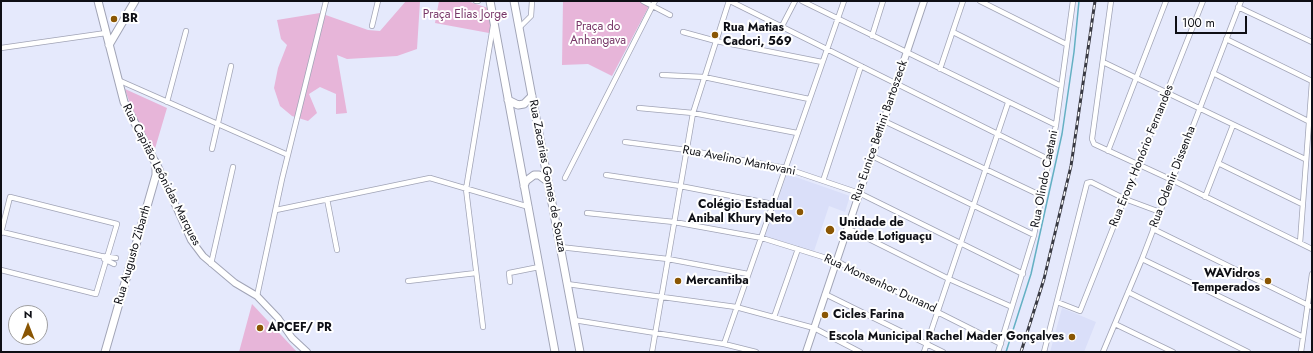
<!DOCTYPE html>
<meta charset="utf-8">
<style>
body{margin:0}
#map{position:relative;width:1313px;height:353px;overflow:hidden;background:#e5e9fc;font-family:Jost,sans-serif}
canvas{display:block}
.frame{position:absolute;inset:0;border:2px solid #0e0f15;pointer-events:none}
.north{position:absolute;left:8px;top:305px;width:40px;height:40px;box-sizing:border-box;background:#fff;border:1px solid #9f9fa1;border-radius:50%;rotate:0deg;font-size:11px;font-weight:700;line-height:16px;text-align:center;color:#0e0f15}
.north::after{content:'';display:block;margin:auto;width:14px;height:18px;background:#8a5603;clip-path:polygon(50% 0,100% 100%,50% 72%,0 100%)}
.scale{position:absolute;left:1175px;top:16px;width:72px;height:18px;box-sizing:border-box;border:2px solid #0e0f15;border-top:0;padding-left:5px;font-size:12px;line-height:14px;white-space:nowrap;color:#0e0f15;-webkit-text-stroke:3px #fff;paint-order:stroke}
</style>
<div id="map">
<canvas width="1313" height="353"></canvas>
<div class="frame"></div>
<div class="north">N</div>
<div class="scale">100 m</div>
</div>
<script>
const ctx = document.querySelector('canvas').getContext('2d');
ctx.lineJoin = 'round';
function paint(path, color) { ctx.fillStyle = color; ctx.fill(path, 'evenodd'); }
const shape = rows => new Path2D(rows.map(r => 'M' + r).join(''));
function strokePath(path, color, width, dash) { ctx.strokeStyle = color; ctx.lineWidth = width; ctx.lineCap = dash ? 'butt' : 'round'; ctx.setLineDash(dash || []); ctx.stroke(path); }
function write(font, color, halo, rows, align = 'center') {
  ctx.font = font + ' Jost,sans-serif'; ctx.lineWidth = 4; ctx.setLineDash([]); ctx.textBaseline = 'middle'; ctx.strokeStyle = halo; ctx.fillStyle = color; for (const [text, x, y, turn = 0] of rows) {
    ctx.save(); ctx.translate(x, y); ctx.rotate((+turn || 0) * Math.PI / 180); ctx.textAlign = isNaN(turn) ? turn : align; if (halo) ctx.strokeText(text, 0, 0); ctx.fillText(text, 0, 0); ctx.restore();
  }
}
const built = shape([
 [787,174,850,196,845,212,829,206,814,251,765,236],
 [1062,308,1096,322,1084,352,1050,352]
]);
const green = shape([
 [406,1,420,1,417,49,397,56,347,59,337,55,347,113,336,114,336,94,320,87,309,94,317,113,308,121,292,116,280,106,274,88,278,68,287,45,281,39,277,20,320,13,368,30,380,31],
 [439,1,467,1,488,8,492,21,489,33,435,23],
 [563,1,639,1,649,6,612,76,588,64,562,65],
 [125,89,167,108,154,152,133,113],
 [252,304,297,352,239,352]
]);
const stream = shape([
 [1006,352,1031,274,1062,134,1074,52,1079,1]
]);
const minor = shape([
 [476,1,478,1],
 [643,1,670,15],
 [730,1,1050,160],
 [802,1,1056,125],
 [980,1,1066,44],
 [1111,1,1092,139,1094,144,1172,180,1312,249],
 [1238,7,1312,42],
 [372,26,378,1],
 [782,26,795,1],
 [519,28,531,16,532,1],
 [683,32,716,41,822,62],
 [953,32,1061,86],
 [872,36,883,1],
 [1226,39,1312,81],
 [1,48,106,33],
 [1103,62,1305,159],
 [940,69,963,1],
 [1213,73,1308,121],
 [662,75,704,77,809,99],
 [118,80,288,155],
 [167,102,186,31],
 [639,108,693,113,797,133],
 [884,121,1042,196],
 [625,142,687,150,785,168,859,193,1023,274],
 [212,149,231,66],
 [1108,151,1166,1],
 [872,156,1034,235],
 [1218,163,1302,204],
 [606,175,680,186,773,204],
 [565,178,655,1],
 [823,181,861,66],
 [1205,197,1233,125],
 [327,199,337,250],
 [276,210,430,178,529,207],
 [587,213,674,222,762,238,836,261,1001,344],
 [847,228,949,279,1012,307],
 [1153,229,1312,307],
 [2,232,101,256,116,258],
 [1,233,10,197,117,224,96,294,1,270],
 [1300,243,1312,82],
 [560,247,668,259,748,274],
 [104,259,114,264],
 [1142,259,1303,337],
 [211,264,233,167],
 [408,281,476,273],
 [510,282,509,273,539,267],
 [567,284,736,307,814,328,860,352],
 [1128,292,1248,352],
 [825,294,943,352],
 [257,296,282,179,326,1],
 [1057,302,1080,311,1203,1],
 [774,317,798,249],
 [574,320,724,344,756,352],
 [1115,324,1173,352],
 [483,327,466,189,493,26],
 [724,344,844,1],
 [652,352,693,113,729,1],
 [924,352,1008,103],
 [998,352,1034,235,1056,125,1073,1],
 [1044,352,1087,183,1091,182,1125,199,1160,212],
 [1103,352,1142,259,1241,1],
 [1301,352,1312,274]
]);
const tertiary = shape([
 [156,162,191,240,203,256,235,283,257,296,278,318,292,338,307,352],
 [806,352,924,1]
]);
const secondary = shape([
 [98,1,124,102,156,164,156,175,105,352],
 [490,1,555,352],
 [514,1,580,352],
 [109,45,135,1],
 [508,100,518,105,524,104,532,96],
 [524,186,526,181,534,175,539,175,547,181]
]);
const rail = shape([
 [1021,352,1044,279,1071,166,1095,1]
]);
const markers = [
 [114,19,4,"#8a5603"],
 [715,35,4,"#8a5603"],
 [800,212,4,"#8a5603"],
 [830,230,5,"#8a5603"],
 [678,281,4,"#8a5603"],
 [1268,281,4,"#8a5603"],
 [825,315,4,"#8a5603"],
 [260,328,4,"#8a5603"],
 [1072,337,4,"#8a5603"]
];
const parkNames = [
 ["Praça Elias Jorge",465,15],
 ["Praça do",598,27],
 ["Anhangava",598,41]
];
const poiNames = [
 ["BR",122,19],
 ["Rua Matias",723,28],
 ["Cadori, 569",723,42],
 ["Colégio Estadual",792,205,"right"],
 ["Anibal Khury Neto",792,219,"right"],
 ["Unidade de",839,223],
 ["Saúde Lotiguaçu",839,237],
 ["WAVidros",1260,274,"right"],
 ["Temperados",1260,288,"right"],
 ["Mercantiba",686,281],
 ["Cicles Farina",833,315],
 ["APCEF/ PR",268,328],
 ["Escola Municipal Rachel Mader Gonçalves",1064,337,"right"]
];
const streetNames = [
 ["Rua Eunice Bettini Bartoszeck",880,131,-71],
 ["Rua Erony Honório Fernandes",1142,156,-68],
 ["Rua Avelino Mantovani",739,161,11],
 ["Rua Capitão Leônidas Marques",161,175,63],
 ["Rua Zacarias Gomes de Souza",547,176,79],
 ["Rua Odenir Dissenha",1173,177,-69],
 ["Rua Olindo Caetani",1045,179,-79],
 ["Rua Augusto Zibarth",133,255,-74],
 ["Rua Monsenhor Dunand",880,284,25]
];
paint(built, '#dadff9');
paint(green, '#e7b5d9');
strokePath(stream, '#63b0c3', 1.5);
strokePath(minor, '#a1a4b6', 6);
strokePath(tertiary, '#a1a4b6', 8);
strokePath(secondary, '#a1a4b6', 9);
strokePath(minor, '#fff', 4.5);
strokePath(tertiary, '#fff', 6);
strokePath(secondary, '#fff', 7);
strokePath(rail, '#393a43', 3);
strokePath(rail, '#fff', 1.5, [4.5]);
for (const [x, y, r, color] of markers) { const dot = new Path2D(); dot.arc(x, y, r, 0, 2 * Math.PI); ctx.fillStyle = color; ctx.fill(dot); strokePath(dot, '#fff', 1.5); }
write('12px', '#783768', '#fff', parkNames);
write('bold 12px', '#0e0f15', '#fff', poiNames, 'left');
write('12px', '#0e0f15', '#fff', streetNames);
</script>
